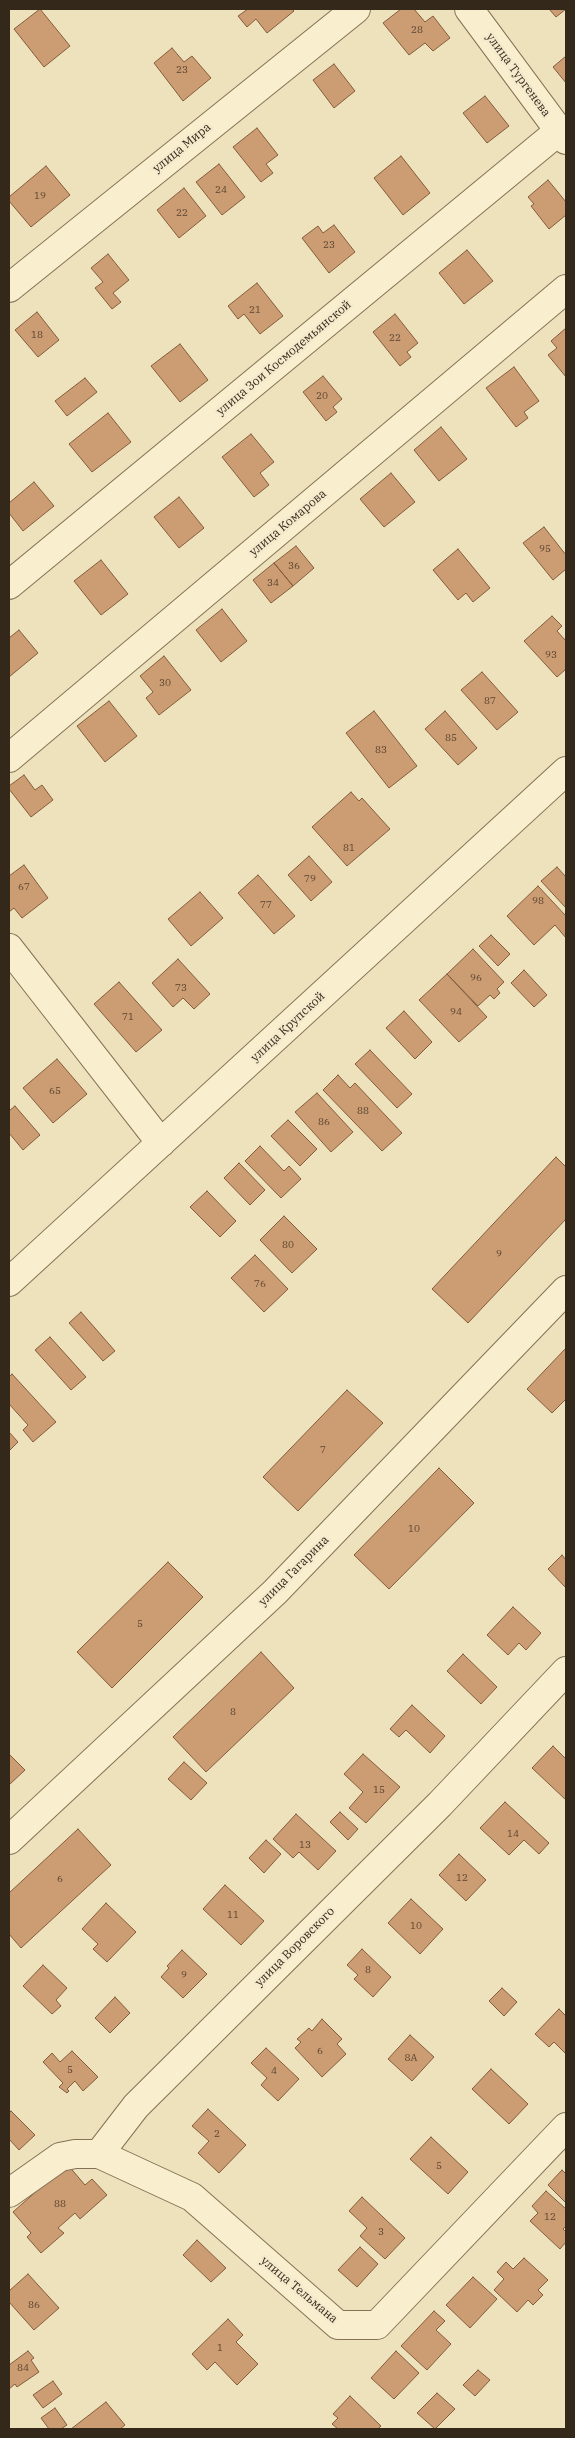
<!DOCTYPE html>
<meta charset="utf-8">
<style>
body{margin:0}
#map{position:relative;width:575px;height:2438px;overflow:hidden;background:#ede2bc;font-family:"IBM Plex Serif",serif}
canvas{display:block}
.frame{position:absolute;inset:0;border:10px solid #34281b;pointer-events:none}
</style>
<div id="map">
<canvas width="575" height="2438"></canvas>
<div class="frame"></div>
</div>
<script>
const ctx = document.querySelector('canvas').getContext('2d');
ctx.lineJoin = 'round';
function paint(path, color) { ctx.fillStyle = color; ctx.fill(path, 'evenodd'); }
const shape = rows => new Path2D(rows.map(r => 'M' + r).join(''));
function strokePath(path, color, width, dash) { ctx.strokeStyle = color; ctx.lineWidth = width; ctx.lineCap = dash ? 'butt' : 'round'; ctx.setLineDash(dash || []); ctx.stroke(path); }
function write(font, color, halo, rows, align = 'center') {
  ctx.font = font + ' "IBM Plex Serif",serif'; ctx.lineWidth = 5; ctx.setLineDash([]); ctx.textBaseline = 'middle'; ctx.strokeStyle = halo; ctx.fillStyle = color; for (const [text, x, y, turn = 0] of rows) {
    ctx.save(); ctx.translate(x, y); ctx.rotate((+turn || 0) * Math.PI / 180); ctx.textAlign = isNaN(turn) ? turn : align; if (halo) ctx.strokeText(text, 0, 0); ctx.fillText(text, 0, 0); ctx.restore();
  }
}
const building = shape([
 [40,9,70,46,44,67,14,29,40,9],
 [248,9,292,9,294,11,267,33,256,19,247,27,238,16,248,9],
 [401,9,414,9,425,22,433,16,450,38,433,51,425,43,409,55,383,23,401,9],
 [549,9,566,9,556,17,549,9],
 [172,48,184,62,192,56,211,78,183,101,154,63,172,48],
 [566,56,566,83,553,67,566,56],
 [334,64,355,91,334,108,313,80,334,64],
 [485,96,509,126,487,143,463,113,485,96],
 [257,128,278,155,266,164,273,173,261,182,233,147,257,128],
 [401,156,430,193,403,215,374,178,401,156],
 [219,164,245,197,222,215,196,182,219,164],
 [46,166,70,195,31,227,9,201,9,197,46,166],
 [548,180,566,202,566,215,549,229,531,206,534,204,528,197,548,180],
 [184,188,206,216,179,238,157,210,184,188],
 [334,225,355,252,329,273,302,238,318,226,323,233,334,225],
 [467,250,493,281,464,304,439,273,467,250],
 [108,254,129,280,113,293,121,302,112,309,95,288,103,282,91,268,108,254],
 [257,283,283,316,260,334,244,314,238,319,228,306,257,283],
 [37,312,59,340,38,357,15,330,37,312],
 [395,314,418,343,407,352,411,357,400,366,373,332,395,314],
 [566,328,566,377,548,355,557,348,551,341,566,328],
 [180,344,208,380,180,402,151,366,180,344],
 [514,367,539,401,524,412,528,418,516,427,486,388,514,367],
 [323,376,342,399,333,407,337,412,326,421,303,392,323,376],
 [85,378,97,392,67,416,55,401,85,378],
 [108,413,131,442,92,472,69,444,108,413],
 [441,427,467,459,439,481,414,450,441,427],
 [251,434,274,462,260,473,269,485,254,497,222,457,251,434],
 [391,473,415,502,384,527,360,499,391,473],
 [34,482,54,506,23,531,9,513,9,503,34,482],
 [179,497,204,528,179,548,154,517,179,497],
 [544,527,566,555,566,569,553,580,523,543,544,527],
 [296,546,314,568,293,586,274,563,296,546],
 [458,549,490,588,473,602,466,593,458,600,433,570,458,549],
 [101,560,128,594,101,615,74,581,101,560],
 [274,563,293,586,271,603,253,580,274,563],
 [222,609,247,641,221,662,196,630,222,609],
 [552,616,562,626,557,631,566,641,566,669,557,677,524,641,552,616],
 [19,630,38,653,9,677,9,638,19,630],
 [164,656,191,690,159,715,146,698,153,692,140,676,164,656],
 [482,672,518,712,497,730,461,690,482,672],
 [109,701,137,736,105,762,77,726,109,701],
 [374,711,417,766,389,788,346,733,374,711],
 [445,711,477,748,458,765,425,729,445,711],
 [24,775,35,790,42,785,53,800,31,817,9,789,9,786,24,775],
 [351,792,359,801,362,798,390,829,347,866,312,827,351,792],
 [309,856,332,882,311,901,288,875,309,856],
 [24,865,48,898,22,918,14,908,9,912,9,876,24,865],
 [557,867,566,877,566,908,541,881,557,867],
 [258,875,295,916,274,934,238,893,258,875],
 [538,886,566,916,566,938,555,925,534,945,507,916,538,886],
 [200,892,223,918,191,946,168,919,200,892],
 [491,935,510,954,498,966,479,946,491,935],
 [473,949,504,982,497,989,500,993,494,999,490,995,478,1006,447,974,473,949],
 [178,959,210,994,194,1009,183,998,173,1007,152,983,178,959],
 [524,970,547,995,534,1007,511,983,524,970],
 [447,974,487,1017,459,1042,419,1000,447,974],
 [119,982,162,1030,136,1052,94,1004,119,982],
 [404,1011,432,1042,415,1059,386,1028,404,1011],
 [370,1050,412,1094,397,1108,355,1064,370,1050],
 [57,1059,87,1094,53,1123,23,1088,57,1059],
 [338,1075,350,1088,355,1083,402,1133,382,1151,323,1090,338,1075],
 [317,1093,353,1132,331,1152,295,1112,317,1093],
 [15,1106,40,1135,23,1150,9,1133,9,1111,15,1106],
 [288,1120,317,1149,300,1166,271,1136,288,1120],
 [260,1146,284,1171,289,1166,301,1179,281,1198,245,1161,260,1146],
 [556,1157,566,1167,566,1219,468,1323,432,1289,556,1157],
 [239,1163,265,1190,250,1205,224,1178,239,1163],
 [207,1191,236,1221,220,1237,190,1207,207,1191],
 [284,1216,317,1249,292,1273,260,1240,284,1216],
 [255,1255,288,1289,264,1312,231,1278,255,1255],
 [81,1312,115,1351,103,1361,69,1323,81,1312],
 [50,1337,86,1377,71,1390,35,1350,50,1337],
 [566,1348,566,1399,552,1413,527,1389,566,1348],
 [12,1374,56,1422,33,1442,23,1430,28,1425,9,1404,9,1377,12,1374],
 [347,1390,383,1423,298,1511,263,1477,347,1390],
 [9,1432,18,1442,9,1451,9,1432],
 [439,1468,474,1503,389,1589,354,1555,439,1468],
 [562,1555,566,1560,566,1588,548,1569,562,1555],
 [168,1562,203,1597,112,1688,77,1652,168,1562],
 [513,1607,541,1633,526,1650,519,1643,508,1655,487,1635,513,1607],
 [261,1652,294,1688,206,1772,173,1737,261,1652],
 [463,1654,497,1687,481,1704,447,1671,463,1654],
 [412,1705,445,1736,430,1753,406,1730,399,1737,390,1729,412,1705],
 [553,1746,566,1759,566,1800,532,1768,553,1746],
 [9,1754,25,1770,9,1785,9,1754],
 [363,1754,400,1787,366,1823,349,1808,363,1792,344,1774,363,1754],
 [184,1762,207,1783,191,1800,168,1779,184,1762],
 [505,1802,549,1843,539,1854,524,1840,509,1855,480,1828,505,1802],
 [340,1812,358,1829,348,1840,330,1822,340,1812],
 [296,1814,336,1851,318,1870,299,1852,293,1858,273,1839,296,1814],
 [78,1829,111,1865,21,1948,9,1934,9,1893,78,1829],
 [266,1840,281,1854,264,1873,249,1858,266,1840],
 [459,1854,486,1880,466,1901,439,1875,459,1854],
 [225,1885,264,1921,241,1945,203,1909,225,1885],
 [411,1899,443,1929,420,1954,388,1923,411,1899],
 [106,1903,136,1932,107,1962,93,1949,98,1944,82,1929,106,1903],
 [362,1949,391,1977,373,1997,354,1979,358,1975,347,1965,362,1949],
 [182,1950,207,1974,183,1998,161,1977,169,1968,167,1966,182,1950],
 [43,1965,67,1988,56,2000,61,2006,52,2014,23,1986,43,1965],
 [502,1988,517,2002,504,2016,489,2001,502,1988],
 [115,1997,130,2013,110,2033,95,2018,115,1997],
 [559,2009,566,2016,566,2054,554,2042,549,2047,535,2034,559,2009],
 [322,2019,342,2039,337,2044,346,2054,322,2077,295,2048,301,2042,297,2039,309,2028,312,2031,322,2019],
 [410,2035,434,2057,412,2081,388,2059,410,2035],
 [266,2048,299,2079,278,2101,261,2085,267,2078,251,2063,266,2048],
 [72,2051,98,2077,83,2091,75,2081,67,2089,69,2091,67,2093,59,2087,63,2083,43,2062,52,2053,60,2062,72,2051],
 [491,2069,528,2104,509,2124,472,2089,491,2069],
 [208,2109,246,2145,219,2173,198,2153,209,2141,192,2126,208,2109],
 [11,2111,35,2135,19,2150,9,2139,9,2113,11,2111],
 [431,2137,468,2172,448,2194,410,2159,431,2137],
 [67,2164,85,2185,92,2179,107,2195,80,2219,75,2213,58,2228,64,2233,41,2253,27,2237,31,2233,13,2212,67,2164],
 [562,2170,566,2174,566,2203,548,2185,562,2170],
 [546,2191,566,2209,566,2226,563,2229,566,2232,566,2242,560,2249,530,2221,538,2213,532,2206,546,2191],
 [362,2197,405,2238,385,2259,360,2236,367,2228,349,2211,362,2197],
 [197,2240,226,2268,211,2282,183,2255,197,2240],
 [360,2247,378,2264,357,2287,338,2270,360,2247],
 [524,2258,548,2280,538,2290,543,2295,533,2305,528,2300,517,2312,494,2290,504,2279,497,2272,506,2262,513,2269,524,2258],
 [28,2274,59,2308,34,2330,9,2302,9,2291,28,2274],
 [473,2277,497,2299,470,2328,446,2305,473,2277],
 [434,2311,445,2321,436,2330,451,2344,427,2370,401,2346,434,2311],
 [228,2319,243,2335,236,2342,258,2364,237,2385,215,2362,207,2370,192,2354,228,2319],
 [28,2351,34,2358,31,2360,39,2372,17,2387,15,2384,9,2389,9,2365,28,2351],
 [396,2351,419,2373,394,2399,371,2378,396,2351],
 [478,2370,490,2380,475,2396,463,2385,478,2370],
 [53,2381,62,2394,43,2408,33,2395,53,2381],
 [437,2393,455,2409,435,2429,417,2413,437,2393],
 [350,2396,381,2426,378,2429,338,2429,332,2424,338,2418,333,2414,350,2396],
 [106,2402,125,2425,120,2429,71,2429,106,2402],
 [55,2408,67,2425,61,2429,49,2429,41,2418,55,2408]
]);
const street = shape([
 [469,9,566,140],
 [9,288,356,9],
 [9,585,559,131],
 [9,758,566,289],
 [9,948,161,1143],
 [9,1282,566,771],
 [9,1840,275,1592,566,1290],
 [99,2154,136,2106,440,1804,566,1671],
 [9,2193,60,2157,75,2154,99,2154,192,2197,338,2325,377,2325,566,2127]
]);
const numberNames = [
 ["28",417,30],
 ["23",182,70],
 ["24",221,190],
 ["19",40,196],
 ["22",182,213],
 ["23",329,245],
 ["21",255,310],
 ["18",37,335],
 ["22",395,338],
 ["20",322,396],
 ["95",545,549],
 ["36",294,566],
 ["34",273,583],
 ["93",551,655],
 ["30",165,683],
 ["87",490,701],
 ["85",451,738],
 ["83",381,750],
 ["81",349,848],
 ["79",310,879],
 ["67",24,887],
 ["98",538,901],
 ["77",266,905],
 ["96",476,978],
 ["73",181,988],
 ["94",456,1012],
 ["71",128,1017],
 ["65",55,1091],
 ["88",363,1111],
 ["86",324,1122],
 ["80",288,1245],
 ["9",499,1254],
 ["76",260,1284],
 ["7",323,1450],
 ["10",414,1529],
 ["5",140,1624],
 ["8",233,1712],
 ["15",379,1790],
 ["14",513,1834],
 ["13",305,1845],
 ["12",462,1878],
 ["6",60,1879],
 ["11",233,1915],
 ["10",416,1926],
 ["8",368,1970],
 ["9",184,1975],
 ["6",320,2051],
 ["8А",411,2058],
 ["5",70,2070],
 ["4",274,2071],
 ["2",217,2134],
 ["5",439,2166],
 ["88",60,2204],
 ["12",550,2217],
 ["3",381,2232],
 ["86",34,2305],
 ["1",220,2348],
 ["84",23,2368]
];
const streetNames = [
 ["улица Тургенева",518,75,54],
 ["улица Мира",182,148,-39],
 ["улица Зои Космодемьянской",284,358,-40],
 ["улица Комарова",288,523,-40],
 ["улица Крупской",288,1027,-43],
 ["улица Гагарина",294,1571,-45],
 ["улица Воровского",295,1947,-45],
 ["улица Тельмана",299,2290,40]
];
paint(building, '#cc9c72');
strokePath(building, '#845c3c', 1);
strokePath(street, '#857256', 30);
strokePath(street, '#f9efcf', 28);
write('10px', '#5a4531', null, numberNames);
write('12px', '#34281b', '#f5ebcc', streetNames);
</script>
